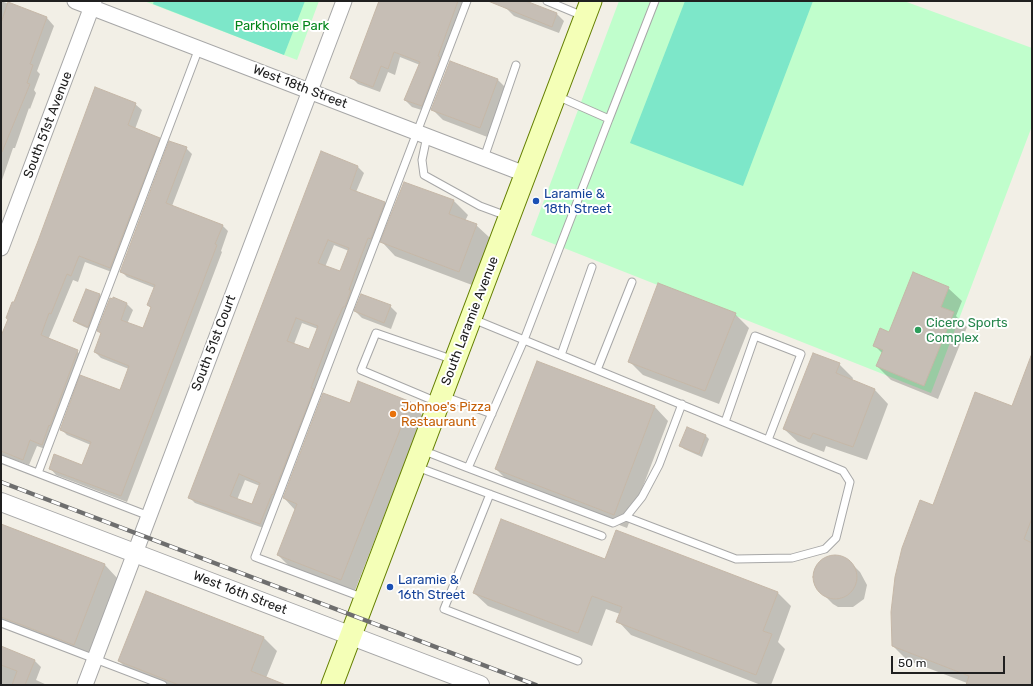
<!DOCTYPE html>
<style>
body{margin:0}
#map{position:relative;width:1033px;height:686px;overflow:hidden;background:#f2efe6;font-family:Rubik,sans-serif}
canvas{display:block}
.frame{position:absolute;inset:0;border:2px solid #202020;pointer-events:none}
.scale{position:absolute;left:891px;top:656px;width:114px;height:18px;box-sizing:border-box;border:2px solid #202020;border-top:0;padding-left:5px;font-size:12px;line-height:14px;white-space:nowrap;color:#202020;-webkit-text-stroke:3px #fff;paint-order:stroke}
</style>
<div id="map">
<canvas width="1033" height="686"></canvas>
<div class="frame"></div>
<div class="scale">50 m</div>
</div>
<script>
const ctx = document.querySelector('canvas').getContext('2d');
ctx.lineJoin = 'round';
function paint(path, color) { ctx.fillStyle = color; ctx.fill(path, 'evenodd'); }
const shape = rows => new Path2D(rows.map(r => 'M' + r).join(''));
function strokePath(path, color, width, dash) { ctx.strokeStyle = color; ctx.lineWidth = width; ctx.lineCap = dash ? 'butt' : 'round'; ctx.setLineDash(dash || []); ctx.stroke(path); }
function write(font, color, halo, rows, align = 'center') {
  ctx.font = font + ' Rubik,sans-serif'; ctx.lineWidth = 4; ctx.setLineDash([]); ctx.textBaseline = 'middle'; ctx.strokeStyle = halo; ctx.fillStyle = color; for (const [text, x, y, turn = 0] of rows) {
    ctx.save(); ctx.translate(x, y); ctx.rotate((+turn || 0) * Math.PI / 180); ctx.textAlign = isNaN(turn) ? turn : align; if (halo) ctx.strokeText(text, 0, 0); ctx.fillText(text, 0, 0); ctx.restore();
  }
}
const park = shape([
 [144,1,319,1,297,60],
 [619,1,904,1,1032,48,1032,126,931,393,531,235]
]);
const pitch = shape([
 [154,1,305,1,284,55,153,4],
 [685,1,813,1,743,186,630,143]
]);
const shadow = shape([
 [1,1,47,18,54,26,37,71,40,74,34,90,36,93,30,109,29,108,15,148,13,148,1,183],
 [379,1,468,1,428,112,412,107,405,100,420,65,400,57,395,75,388,72,380,92,358,84,352,78],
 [511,1,523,1,557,14,564,21,559,33,514,16,507,9],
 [450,62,498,80,508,90,490,138,443,120,432,109],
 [135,104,142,110,135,129,159,139,166,145,117,274,85,262,78,282,73,280,48,340,77,351,83,358,48,450,37,446,29,465,1,455,1,340,14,304],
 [186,148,192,154,172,206,222,225,228,231,221,251,222,252,127,502,56,475,50,468,83,467,91,445,67,435,61,429,120,392,129,369,101,358,95,352,127,304,133,310,127,324,143,330,151,308,148,305,155,288,127,277,121,271],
 [358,167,364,173,356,192,384,203,390,209,266,529,195,503,189,497],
 [334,245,349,251,341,273,325,267],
 [302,323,318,329,310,351,294,344],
 [245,480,260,486,253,506,237,500],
 [405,183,454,201,468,215,465,221,476,225,490,238,472,285,395,256,382,242],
 [948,288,962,301,956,316,967,327,938,399,891,380,877,366,882,353,874,345],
 [86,290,100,295,103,298,91,330,78,324,74,321],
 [390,306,397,313,391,329,362,318,355,311],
 [735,314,749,328,719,404,643,375,629,361],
 [1032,356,1032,685,967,685,967,683,907,660,893,646,933,507,1013,407],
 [537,362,655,407,668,421,627,528,510,483,496,469],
 [839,364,853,378,852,381,875,390,888,404,867,460,826,446,824,452,798,442,784,429],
 [410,403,423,416,354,593,291,568,278,555,295,510,284,498,350,404],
 [687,428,706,436,709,439,702,457,684,449,681,446],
 [1,525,105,565,118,579,88,658,1,624],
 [830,556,843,557,849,561,860,572,867,585,864,599,853,607,838,607,833,604,822,593,815,582,814,575,819,563],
 [605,560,778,593,791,606,778,642,785,649,771,685,761,685,631,635,618,621,620,614,606,609,592,646,488,606,474,593],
 [146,592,264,638,277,651,266,678,285,685,161,685,132,674,119,661],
 [1,647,35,661,41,667,36,680,47,685,1,685]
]);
const building = shape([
 [379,1,458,1,438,56,440,57,422,106,404,100,420,62,394,52,388,69,381,66,373,87,350,78,379,1],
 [488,1,526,1,557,13,552,27,488,1],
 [8,2,47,17,30,64,33,65,27,83,30,84,2,152,1,23,8,2],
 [450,61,498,79,480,128,431,110,450,61],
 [95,87,136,103,128,125,160,138,110,268,79,256,71,276,67,274,51,314,49,313,41,335,78,350,50,426,49,425,42,445,30,440,23,460,1,451,1,336,8,319,6,318,12,302,14,302,38,241,95,87],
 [169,141,187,147,166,203,223,225,215,244,217,245,121,496,49,469,54,454,82,465,91,442,60,430,80,375,120,390,129,366,94,352,101,333,97,331,110,298,113,299,113,297,127,303,121,320,143,328,151,307,147,305,155,285,120,272,169,141],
 [321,151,358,166,350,189,385,202,371,239,368,238,360,259,349,290,351,290,345,307,343,307,332,331,311,388,314,389,273,495,272,494,260,524,188,498,321,151],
 [328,240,349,248,340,271,318,263,328,240],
 [296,318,318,326,309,349,287,341,296,318],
 [239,474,260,483,252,504,230,496,239,474],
 [404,182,454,200,449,214,477,224,459,272,380,242,404,182],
 [913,272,949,287,941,307,954,312,924,386,876,366,883,350,873,346,880,328,889,332,913,272],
 [658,283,736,313,705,391,628,362,658,283],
 [86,289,100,294,88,327,73,321,86,289],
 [361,294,391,305,384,323,354,311,361,294],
 [813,353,840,363,836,373,875,389,853,447,813,433,810,439,783,429,813,353],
 [1031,356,1032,518,1024,539,1032,543,1032,685,966,685,969,676,892,646,891,612,895,577,902,548,920,500,933,505,975,392,1012,406,1031,356],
 [537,361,655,406,614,515,495,469,537,361],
 [358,381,411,402,341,580,277,555,297,504,283,498,323,393,350,403,358,381],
 [687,427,706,435,699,454,679,446,687,427],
 [501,519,605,559,616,530,778,592,763,631,772,634,756,675,616,622,622,607,592,596,578,633,473,593,501,519],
 [1,524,105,564,74,645,1,617,1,524],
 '813 577a22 22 0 1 1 44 0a22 22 0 1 1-44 0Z',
 [146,591,264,637,251,671,286,685,179,685,118,661,146,591],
 [1,646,35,660,25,685,12,685,17,671,1,665,1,646]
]);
const service = shape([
 [547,1,583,16],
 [609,119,655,1],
 [427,136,422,160,424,175,480,206,507,216],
 [484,158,516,65],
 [473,319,843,471,850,482,836,538,825,549,792,558,736,559,626,517],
 [561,355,592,267],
 [597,370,632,282],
 [443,396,492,414],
 [437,402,361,370,376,333,454,360],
 [725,422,755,336,801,354,768,440],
 [422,450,468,468,524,340,609,119,557,96],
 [1,459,149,516],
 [417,467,602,536],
 [468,468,613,523,626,517,642,497,659,465,682,404],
 [38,473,199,48],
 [490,494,444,609,578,661],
 [364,598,255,557,467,1],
 [1,623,163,685]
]);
const minor = shape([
 [75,1,525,174],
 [1,248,94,1],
 [85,685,344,1]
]);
const tertiary = shape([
 [1,502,480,685]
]);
const secondary = shape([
 [332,685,591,1]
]);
const rail = shape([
 [1,482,536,685]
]);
const markers = [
 [536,201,4,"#1a4fb4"],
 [918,330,4,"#2e9e5b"],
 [393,414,4,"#e8710a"],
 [390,587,4,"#1a4fb4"]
];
const parkNames = [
 ["Parkholme Park",282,26]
];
const streetNames = [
 ["West 18th Street",300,87,21],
 ["South 51st Avenue",48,125,-69],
 ["South Laramie Avenue",470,321,-69],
 ["South 51st Court",214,343,-69],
 ["West 16th Street",240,593,21]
];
const transitNames = [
 ["Laramie &",544,194],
 ["18th Street",544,209],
 ["Laramie &",398,580],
 ["16th Street",398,595]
];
const leisureNames = [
 ["Cicero Sports",926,323],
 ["Complex",926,338]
];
const foodNames = [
 ["Johnoe's Pizza",401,407],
 ["Restauraunt",401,422]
];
paint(park, '#c0fecc');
paint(pitch, '#7de7c9');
paint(shadow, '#0003');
paint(building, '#c6beb5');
strokePath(building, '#c5b7a7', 1);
strokePath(service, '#a7a7a7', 9);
strokePath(minor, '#a7a7a7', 17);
strokePath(tertiary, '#a7a7a7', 20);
strokePath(secondary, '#647f00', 23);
strokePath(service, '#fff', 7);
strokePath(minor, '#fff', 15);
strokePath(tertiary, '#fff', 18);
strokePath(secondary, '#f4ffb7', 21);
strokePath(rail, '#6e6e6e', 4.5);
strokePath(rail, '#fff', 3, [9]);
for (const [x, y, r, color] of markers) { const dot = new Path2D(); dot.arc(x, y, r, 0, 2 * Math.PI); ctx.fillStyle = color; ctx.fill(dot); strokePath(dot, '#fff', 1.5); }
write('13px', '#02851a', '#fff', parkNames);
write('13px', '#202020', '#fff', streetNames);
write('13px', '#164399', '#fff', transitNames, 'left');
write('13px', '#27864d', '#fff', leisureNames, 'left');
write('13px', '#c56008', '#fff', foodNames, 'left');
</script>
